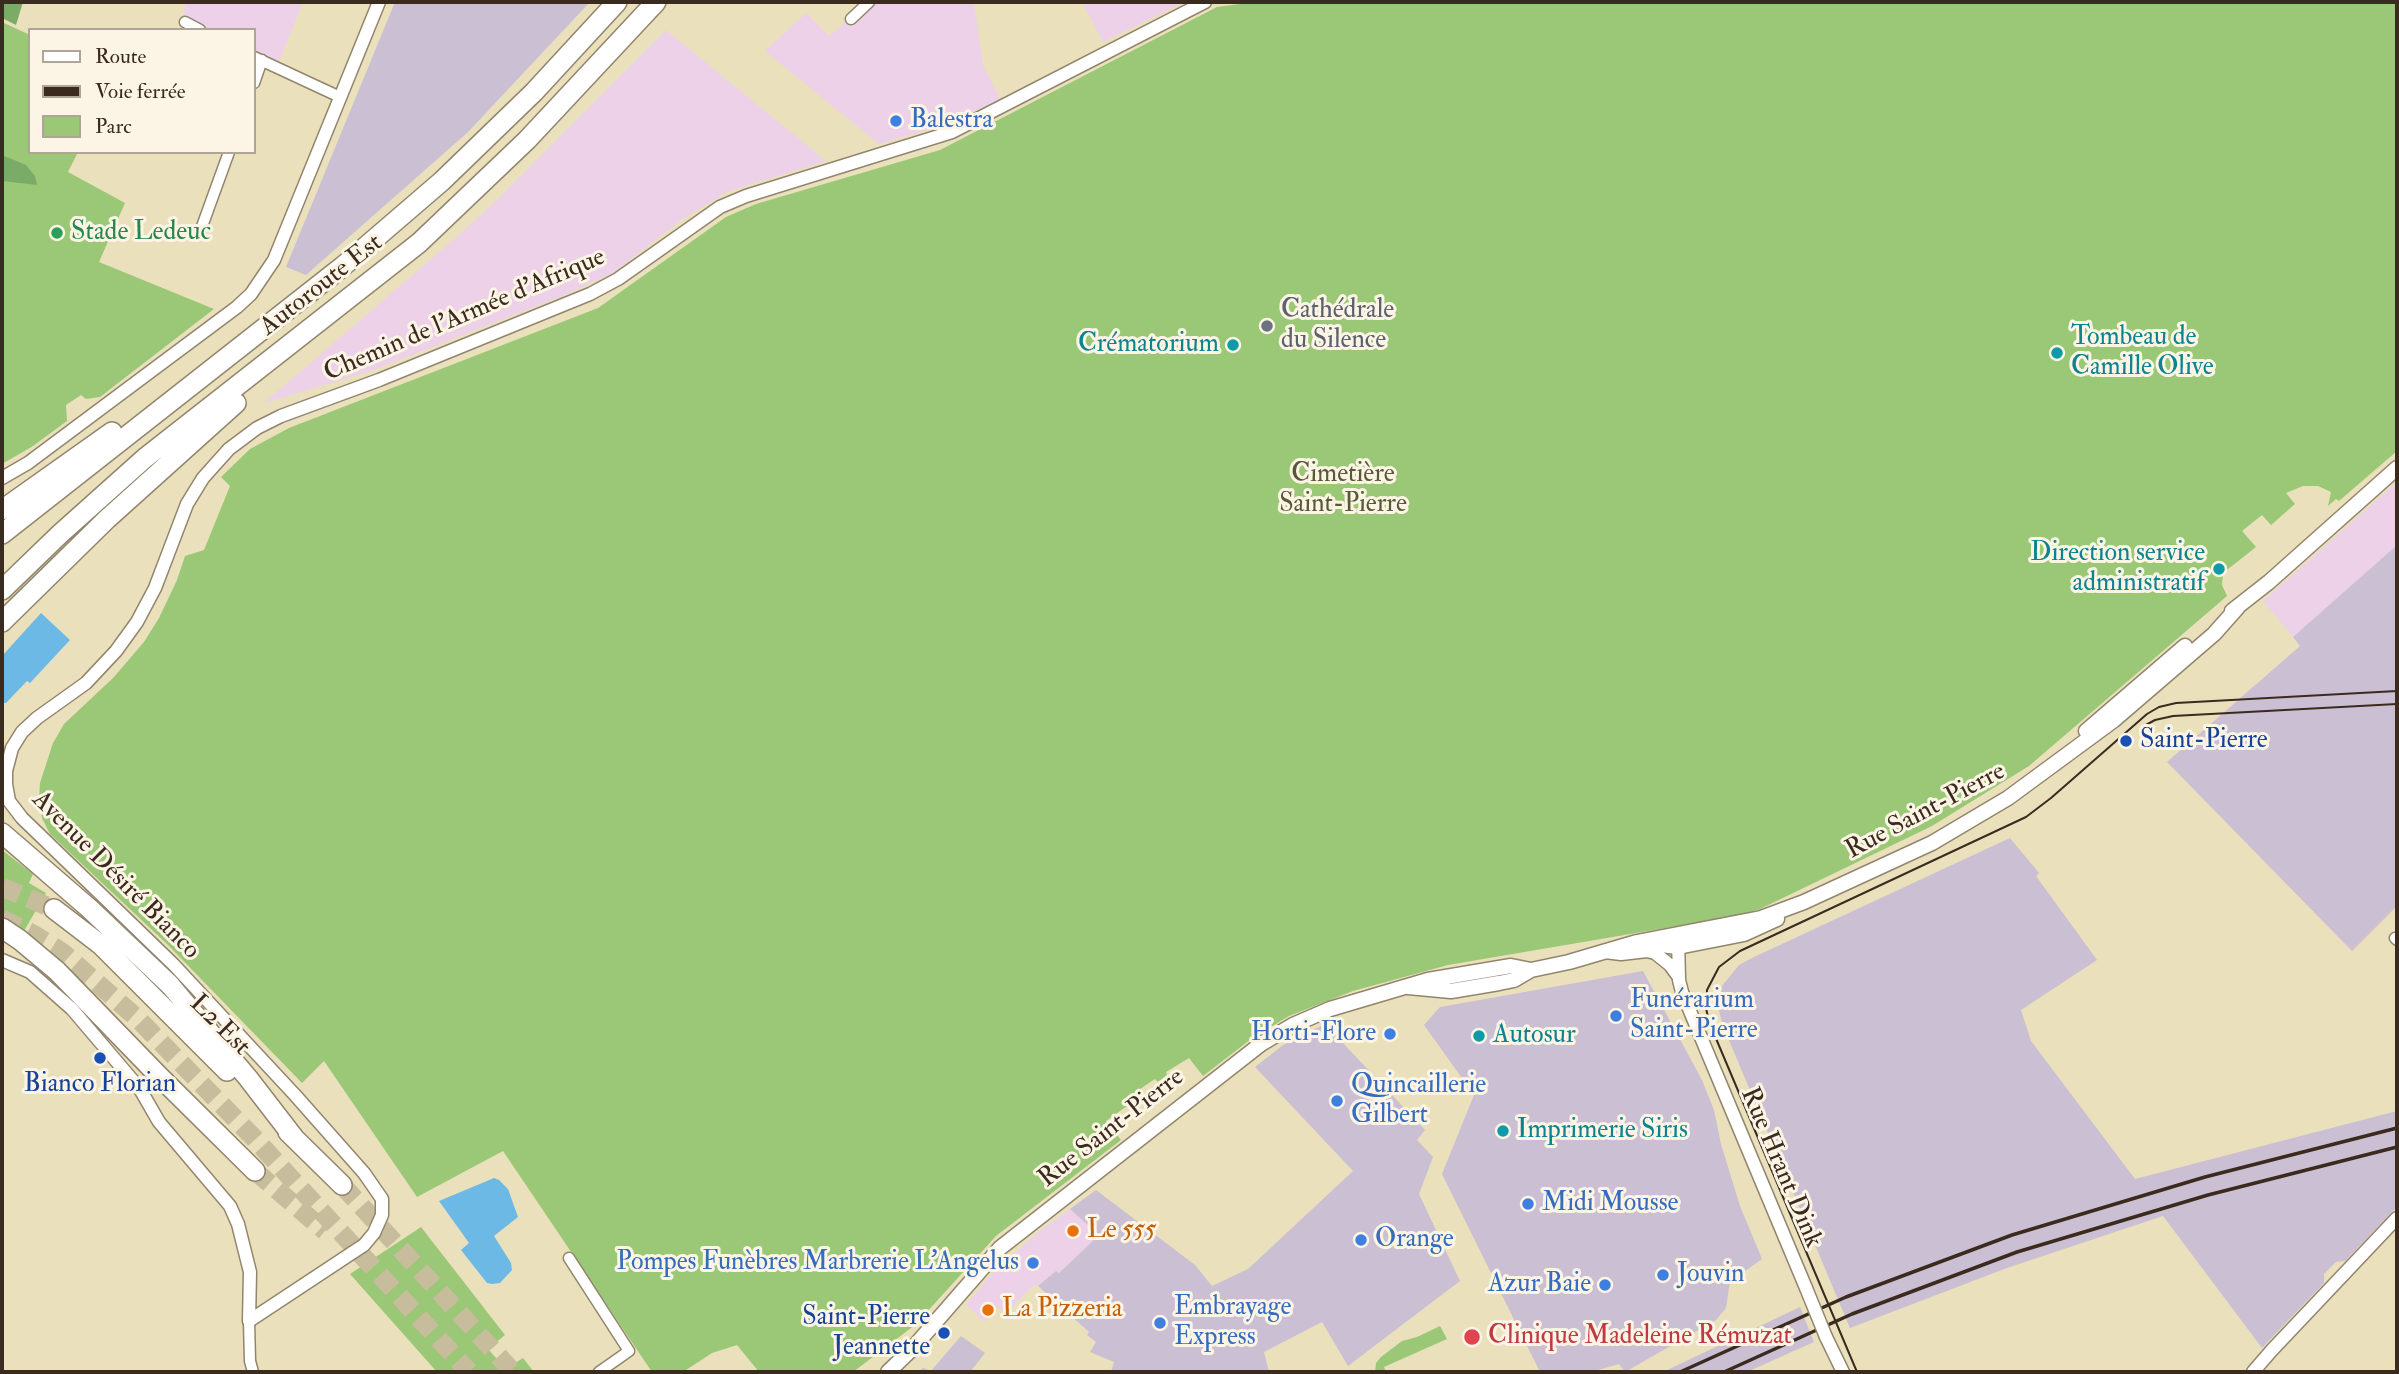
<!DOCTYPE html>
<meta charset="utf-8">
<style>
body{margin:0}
#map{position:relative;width:2399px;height:1374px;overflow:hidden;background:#eae0bc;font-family:"IM FELL Double Pica",serif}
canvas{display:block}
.frame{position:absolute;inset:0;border:4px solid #3b2a1e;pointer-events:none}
.legend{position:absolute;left:28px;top:28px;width:228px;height:126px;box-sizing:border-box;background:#fcf5e5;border:2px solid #afa495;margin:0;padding:9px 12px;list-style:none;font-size:21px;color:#3b2a1e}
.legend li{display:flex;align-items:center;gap:14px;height:35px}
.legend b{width:35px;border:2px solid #afa495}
</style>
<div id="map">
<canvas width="2399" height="1374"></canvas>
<div class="frame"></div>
<ul class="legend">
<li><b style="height:9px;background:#fff"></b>Route</li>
<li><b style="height:9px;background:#3b2a1e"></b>Voie ferrée</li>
<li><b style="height:19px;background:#9ac876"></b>Parc</li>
</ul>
</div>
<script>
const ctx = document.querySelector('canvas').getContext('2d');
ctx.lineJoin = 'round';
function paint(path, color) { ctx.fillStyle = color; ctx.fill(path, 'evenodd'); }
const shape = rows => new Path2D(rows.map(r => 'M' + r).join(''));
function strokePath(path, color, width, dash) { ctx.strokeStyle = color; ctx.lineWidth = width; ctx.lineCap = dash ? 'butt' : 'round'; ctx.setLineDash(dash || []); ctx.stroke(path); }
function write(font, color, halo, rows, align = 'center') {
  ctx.font = font + ' "IM FELL Double Pica",serif'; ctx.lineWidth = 6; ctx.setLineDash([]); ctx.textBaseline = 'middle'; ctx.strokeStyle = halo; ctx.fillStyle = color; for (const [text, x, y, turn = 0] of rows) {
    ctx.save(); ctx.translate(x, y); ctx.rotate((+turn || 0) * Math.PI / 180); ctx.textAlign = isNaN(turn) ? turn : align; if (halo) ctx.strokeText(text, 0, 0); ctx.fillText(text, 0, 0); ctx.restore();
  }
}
const built = shape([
 [186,2,303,2,278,64,254,51,254,30,209,30,183,18],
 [877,2,974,2,983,65,1000,99,967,115,952,114,934,122,933,127,922,132,879,144,765,51,806,13,829,36,846,22,851,27],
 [1082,2,1185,2,1103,42],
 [666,30,826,161,729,191,684,218,613,273,567,294,371,371,264,403,451,242,498,199],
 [2397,482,2397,545,2293,637,2263,601],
 [1070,1209,1100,1235,1058,1273,1056,1271,1038,1286,1036,1284,1033,1286,1006,1313,998,1307,985,1322,966,1305,988,1278,1010,1257,1042,1229]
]);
const industrial = shape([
 [395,2,590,2,468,132,306,275,286,267],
 [2397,545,2397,906,2352,951,2167,762,2300,646,2293,637],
 [2010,838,2039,873,2036,876,2097,960,2021,1010,2031,1041,2135,1179,2397,1111,2397,1207,2345,1261,2336,1262,2324,1274,2324,1283,2262,1348,2163,1216,2007,1268,1850,1328,1723,1026,1719,1011,1722,986,1739,965,1754,957],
 [1643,971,1702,1080,1714,1110,1721,1144,1740,1206,1762,1259,1730,1282,1726,1308,1716,1320,1625,1372,1619,1364,1591,1372,1540,1372,1442,1174,1474,1095,1424,1025,1440,1007],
 [1325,1024,1425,1130,1417,1140,1433,1157,1419,1194,1460,1281,1348,1366,1322,1322,1264,1352,1269,1372,1111,1372,1114,1362,1090,1352,1096,1342,1087,1335,1089,1332,1038,1286,1056,1271,1059,1273,1099,1235,1070,1209,1096,1190,1195,1265,1212,1286,1248,1269,1353,1171,1255,1067,1283,1045],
 [1800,1307,1814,1342,1747,1372,1663,1372],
 [961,1336,985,1353,970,1372,918,1372,923,1368,931,1371]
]);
const green = shape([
 [1255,2,2397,2,2397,451,2339,501,2336,499,2328,506,2331,492,2318,486,2303,486,2286,493,2295,504,2271,525,2262,515,2242,531,2256,547,2223,573,2222,585,2227,596,2029,766,1932,826,1760,909,1736,916,1448,965,1353,991,1289,1016,1251,1039,1203,1076,1189,1058,1166,1072,1167,1075,1158,1082,1155,1079,1143,1087,1132,1096,1134,1101,1106,1121,1121,1140,996,1236,915,1325,853,1372,759,1372,737,1345,712,1353,683,1372,652,1372,503,1151,417,1197,324,1061,302,1083,168,945,50,834,42,818,39,800,40,783,53,743,64,724,113,678,144,642,159,618,177,580,185,556,204,550,230,486,221,477,250,449,289,428,598,308,726,217,756,204,940,150,1217,7],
 [2,22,30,35,30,152,78,152,68,172,125,203,99,262,214,309,100,397,86,399,81,395,66,405,67,421,33,446,2,464],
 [2,850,33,874,29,883,46,893,24,931,2,916],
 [421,1227,505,1335,488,1349,506,1369,523,1358,534,1372,437,1372,350,1274],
 [1440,1326,1447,1339,1384,1367,1386,1372,1375,1372,1376,1363,1381,1357,1402,1341,1417,1337]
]);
const forest = shape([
 [2,2,23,2,16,25,2,18],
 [2,155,26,165,35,176,37,185,2,181]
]);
const water = shape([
 [41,613,70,640,30,683,27,681,6,703,2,703,2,656],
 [494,1178,499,1180,508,1189,518,1217,494,1236,511,1263,512,1270,500,1283,492,1284,487,1283,461,1250,469,1243,439,1201]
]);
const motorwayTunnel = shape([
 [2,887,54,909],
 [2,919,33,934,62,952,138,1019,255,1139,469,1372],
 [255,1171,325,1231],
 [342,1185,513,1372]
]);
const minor = shape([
 [851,19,869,2],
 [185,22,200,30],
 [254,57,340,97],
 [254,83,262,60],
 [200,232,229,152],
 [2395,938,2397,940],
 [569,1258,629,1351,599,1372],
 [249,1321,250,1361,253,1372]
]);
const tertiary = shape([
 [2,478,28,463,237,307,251,294,274,260,379,2],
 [1678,938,1679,980,1682,992,1806,1288],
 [1605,952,1621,954,1647,951,1655,953,1670,965,1678,976],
 [2,960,30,972,72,1009,140,1089,159,1122,230,1206,238,1224,250,1272,249,1321],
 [249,1321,364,1245,374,1233,382,1215,382,1199,364,1173,295,1095,174,965,22,818,9,801,6,784,6,771,12,748,22,732,37,718,86,683,116,651,137,622,155,588,187,504,203,478,229,449,257,428,281,416,379,380,590,294,618,279,720,207,746,196,952,132,1205,2],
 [1826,1337,1843,1372],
 [2253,1372,2272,1350,2397,1218]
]);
const secondary = shape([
 [2232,611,2269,582,2397,468],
 [2086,731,2185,646],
 [1652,944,1678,947,1744,934,1777,919],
 [1408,987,1451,991,1499,983,1514,980,1531,970,1569,962,1637,942,1761,918,1804,902,1932,843,2008,798,2114,720,2214,634,2238,607],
 [888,1372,912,1349,1000,1248,1261,1044,1293,1025,1330,1009,1428,980,1511,966,1531,970]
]);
const motorway = shape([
 [2,510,112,432],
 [2,534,342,267,442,181,534,92,617,2],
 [2,590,60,534,145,458,419,243,527,140,656,2],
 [2,622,107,519,236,403],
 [2,833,90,909,170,985,248,1078,295,1139],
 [54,909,101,945,227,1071],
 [2,928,20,940,57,971,158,1075,255,1171],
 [288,1132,342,1185]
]);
const tram = shape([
 [2144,726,2155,720,2173,716,2397,704],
 [1857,1372,1709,1022,1706,1008,1707,990,1719,967,1740,951,2026,817,2051,798,2147,714,2159,707,2176,703,2397,691]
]);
const rail = shape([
 [1680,1372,1846,1297,2012,1235,2205,1177,2397,1128],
 [1724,1372,1852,1314,2017,1252,2208,1195,2397,1147]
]);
const tertiaryBridge = shape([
 [1806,1288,1826,1337]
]);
const markers = [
 [896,121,7,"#3f7fe0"],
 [57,233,7,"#2e9e5b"],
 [1267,326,7,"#6b7280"],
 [1233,345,7,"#0f9aa8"],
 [2057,353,7,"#0f9aa8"],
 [2219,569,7,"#0f9aa8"],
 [2126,741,7,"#1a4fb4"],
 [1616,1016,7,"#3f7fe0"],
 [1390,1034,7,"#3f7fe0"],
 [1479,1036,7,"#0f9aa8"],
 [100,1058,7,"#1a4fb4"],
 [1337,1101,7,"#3f7fe0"],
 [1503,1131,7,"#0f9aa8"],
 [1528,1204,7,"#3f7fe0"],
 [1073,1231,7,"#e8710a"],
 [1361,1240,7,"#3f7fe0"],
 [1033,1263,7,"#3f7fe0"],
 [1663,1275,7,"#3f7fe0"],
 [1605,1285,7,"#3f7fe0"],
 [988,1310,7,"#e8710a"],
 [1160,1323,7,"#3f7fe0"],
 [944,1333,7,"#1a4fb4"],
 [1472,1337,9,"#e0444e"]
];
const shopNames = [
 ["Balestra",910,121],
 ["Funérarium",1630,1001],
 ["Saint-Pierre",1630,1031],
 ["Horti-Flore",1376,1034,"right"],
 ["Quincaillerie",1351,1086],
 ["Gilbert",1351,1116],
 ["Midi Mousse",1542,1204],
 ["Orange",1375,1240],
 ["Pompes Funèbres Marbrerie L'Angelus",1019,1263,"right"],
 ["Jouvin",1677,1275],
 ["Azur Baie",1591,1285,"right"],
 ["Embrayage",1174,1308],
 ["Express",1174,1338]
];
const leisureNames = [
 ["Stade Ledeuc",71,233]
];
const streetNames = [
 ["Autoroute Est",322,286,-38],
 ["Chemin de l'Armée d'Afrique",465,316,-23],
 ["Rue Saint-Pierre",1926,812,-28],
 ["Avenue Désiré Bianco",115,876,45],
 ["L2 Est",219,1026,45],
 ["Rue Saint-Pierre",1112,1129,-38],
 ["Rue Hrant Dink",1780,1168,67]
];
const worshipNames = [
 ["Cathédrale",1281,311],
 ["du Silence",1281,341]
];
const cultureNames = [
 ["Tombeau de",2071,338],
 ["Camille Olive",2071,368],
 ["Crématorium",1219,345,"right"],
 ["Direction service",2205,554,"right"],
 ["administratif",2205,584,"right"],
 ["Autosur",1493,1036],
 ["Imprimerie Siris",1517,1131]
];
const parkNames = [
 ["Cimetière",1343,475],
 ["Saint-Pierre",1343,505]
];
const transitNames = [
 ["Saint-Pierre",2140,741],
 ["Bianco Florian",100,1085,"center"],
 ["Saint-Pierre",930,1318,"right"],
 ["Jeannette",930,1348,"right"]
];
const foodNames = [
 ["Le 555",1087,1231],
 ["La Pizzeria",1002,1310]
];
const healthNames = [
 ["Clinique Madeleine Rémuzat",1488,1337]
];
paint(built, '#ecd1e9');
paint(industrial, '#cbbfd4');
paint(green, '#9ac876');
paint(forest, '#7bac67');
paint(water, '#6cb9e6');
strokePath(motorwayTunnel, '#c7bc9c', 19, [19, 10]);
strokePath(minor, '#92856d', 13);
strokePath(tertiary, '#92856d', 15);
strokePath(secondary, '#92856d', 17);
strokePath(motorway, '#92856d', 22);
strokePath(minor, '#fff', 10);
strokePath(tertiary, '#fff', 12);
strokePath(secondary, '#fff', 14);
strokePath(motorway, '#fff', 19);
strokePath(tram, '#3b2a1e', 2);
strokePath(rail, '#3b2a1e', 3.5);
strokePath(tertiaryBridge, '#92856d', 15, []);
strokePath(tertiaryBridge, '#fff', 12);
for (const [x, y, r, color] of markers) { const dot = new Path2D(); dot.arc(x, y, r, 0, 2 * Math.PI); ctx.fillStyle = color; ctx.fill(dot); strokePath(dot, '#fcf5e5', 2.5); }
write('26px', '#366cbe', '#fcf5e5', shopNames, 'left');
write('26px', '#27864d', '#fcf5e5', leisureNames, 'left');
write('26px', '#3b2a1e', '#fcf5e5', streetNames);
write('26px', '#5b616d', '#fcf5e5', worshipNames, 'left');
write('26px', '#0d838f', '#fcf5e5', cultureNames, 'left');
write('26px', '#585938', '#fcf5e5', parkNames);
write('26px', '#164399', '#fcf5e5', transitNames, 'left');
write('26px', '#c56008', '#fcf5e5', foodNames, 'left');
write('26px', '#be3a42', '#fcf5e5', healthNames, 'left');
</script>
